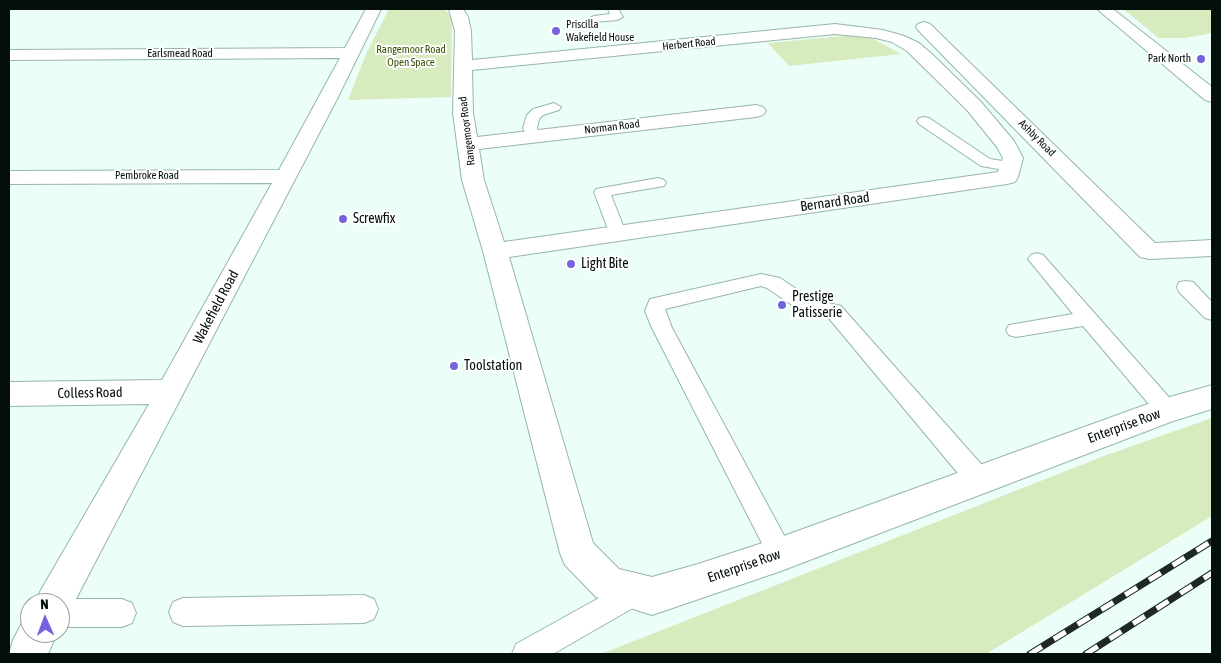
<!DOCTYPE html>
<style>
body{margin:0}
#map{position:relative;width:1221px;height:663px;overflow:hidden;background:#ebfef7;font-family:"Asap Condensed",sans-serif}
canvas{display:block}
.frame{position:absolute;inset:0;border:10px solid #040e0b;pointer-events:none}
.north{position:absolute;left:20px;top:593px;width:50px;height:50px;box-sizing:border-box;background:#fff;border:1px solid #9b9f9d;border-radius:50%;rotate:358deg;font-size:14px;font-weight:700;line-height:20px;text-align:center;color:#040e0b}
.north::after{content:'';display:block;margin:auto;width:18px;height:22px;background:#7563dd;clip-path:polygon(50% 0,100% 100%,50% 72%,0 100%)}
</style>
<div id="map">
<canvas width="1221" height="663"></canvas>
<div class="frame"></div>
<div class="north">N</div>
</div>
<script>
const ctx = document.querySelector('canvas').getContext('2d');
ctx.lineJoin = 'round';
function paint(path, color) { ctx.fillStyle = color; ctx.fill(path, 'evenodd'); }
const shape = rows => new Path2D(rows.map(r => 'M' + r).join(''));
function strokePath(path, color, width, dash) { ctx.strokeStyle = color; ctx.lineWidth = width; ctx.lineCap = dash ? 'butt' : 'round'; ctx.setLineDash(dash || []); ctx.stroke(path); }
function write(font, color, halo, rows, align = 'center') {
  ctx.font = font + ' "Asap Condensed",sans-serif'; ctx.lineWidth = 4; ctx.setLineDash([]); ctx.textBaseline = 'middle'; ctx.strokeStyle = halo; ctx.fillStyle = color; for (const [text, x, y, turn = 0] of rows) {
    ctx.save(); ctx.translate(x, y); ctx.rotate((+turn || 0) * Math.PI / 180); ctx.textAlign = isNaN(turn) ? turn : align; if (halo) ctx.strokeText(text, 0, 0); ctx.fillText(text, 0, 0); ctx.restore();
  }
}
const green = shape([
 [389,9,444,9,452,17,451,97,348,100,366,54],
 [1123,9,1212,9,1212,33,1185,38,1159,38],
 [855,35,868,36,901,54,789,66,768,43],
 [1212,418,1212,516,986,654,601,654,1104,456]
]);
const service = shape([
 [608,9,618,9,623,17,617,20,594,22,588,19,594,16,610,14,608,9],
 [554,103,561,107,559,110,543,115,539,119,537,128,540,136,538,139,528,139,523,128,527,115,533,109,554,103],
 [924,117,929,118,990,159,1015,163,1018,166,1015,169,1010,171,981,166,919,124,917,121,919,118,924,117],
 [658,178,664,180,666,183,664,186,611,195,626,233,623,237,617,238,611,237,594,192,596,189,658,178],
 [1037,253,1043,255,1175,404,1178,410,1175,416,1167,419,1159,416,1083,326,1016,337,1009,335,1006,330,1009,325,1073,314,1028,259,1031,255,1037,253],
 [761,274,780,278,811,299,841,306,989,473,992,481,989,489,980,492,971,489,827,316,798,309,767,288,761,286,665,309,672,328,794,554,790,563,781,566,772,563,652,328,645,311,650,299,761,274],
 [1186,281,1193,282,1212,302,1212,320,1205,318,1179,292,1177,287,1179,282,1186,281],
 [635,578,645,581,649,591,645,601,553,654,512,654,516,644,635,578],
 [364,595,374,599,378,609,374,619,364,623,183,626,173,622,169,612,173,602,183,598,364,595],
 [60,599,122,599,132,603,136,613,132,623,122,627,60,627,60,603,51,603,60,599]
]);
const minor = shape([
 [366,9,381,9,337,99,67,616,60,619,60,603,35,603,41,590,149,404,9,406,9,382,162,380,272,183,9,184,9,171,279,170,340,58,9,60,9,50,345,48,366,9],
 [449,9,463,9,468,17,471,31,472,60,835,24,883,30,904,36,919,43,934,56,981,102,1014,141,1023,158,1018,177,1015,182,1007,184,509,257,593,543,619,569,652,577,698,564,781,537,1156,401,1212,385,1212,409,1173,421,781,571,652,615,596,597,565,565,560,553,483,251,462,180,453,113,455,31,449,9],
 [835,34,876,38,892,42,907,51,967,110,997,147,1003,158,998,172,504,242,484,180,479,149,756,117,763,115,766,111,763,107,756,105,477,137,473,113,472,70,835,34],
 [1097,9,1113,9,1212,87,1212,102,1205,100,1097,9],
 [924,22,930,24,1155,243,1212,240,1212,256,1149,259,1140,257,918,30,916,27,918,24,924,22],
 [30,617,30,633,57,633,48,654,9,654,13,640,24,619,30,617]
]);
const rail = shape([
 [1030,654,1212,541],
 [1086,654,1212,573]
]);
const markers = [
 [556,31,5,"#7563dd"],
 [1201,59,5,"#7563dd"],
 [343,219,5,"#7563dd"],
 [571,264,5,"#7563dd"],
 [782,305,5,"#7563dd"],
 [454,366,5,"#7563dd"]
];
const farPoinames = [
 ["Priscilla",566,25],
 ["Wakefield House",566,38],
 ["Park North",1191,59,"right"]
];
const farStreetnames = [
 ["Herbert Road",689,44,-6],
 ["Earlsmead Road",180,54],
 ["Norman Road",612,127,-7],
 ["Rangemoor Road",467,131,-97],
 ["Ashby Road",1037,138,45],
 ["Pembroke Road",147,176]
];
const farParknames = [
 ["Rangemoor Road",411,50],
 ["Open Space",411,63]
];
const streetNames = [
 ["Bernard Road",835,202,-8],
 ["Wakefield Road",216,307,-62],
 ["Colless Road",90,393,-1],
 ["Enterprise Row",1124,426,-20],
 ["Enterprise Row",744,566,-19]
];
const poiNames = [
 ["Screwfix",353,219],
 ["Light Bite",581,264],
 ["Prestige",792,297],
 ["Patisserie",792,313],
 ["Toolstation",464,366]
];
paint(green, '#d7ebbe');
strokePath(service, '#97b6ab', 2);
strokePath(minor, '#97b6ab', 2);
paint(service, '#fff');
paint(minor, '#fff');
strokePath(rail, '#1e2926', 7);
strokePath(rail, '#fff', 5, [14]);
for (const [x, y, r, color] of markers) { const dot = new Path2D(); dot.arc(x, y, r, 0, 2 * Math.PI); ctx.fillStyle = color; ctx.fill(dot); strokePath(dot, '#fff', 2); }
write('11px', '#040e0b', '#fff', farPoinames, 'left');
write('11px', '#040e0b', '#fff', farStreetnames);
write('11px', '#374e02', '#fff', farParknames);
write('14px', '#040e0b', '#fff', streetNames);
write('14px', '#040e0b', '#fff', poiNames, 'left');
</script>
